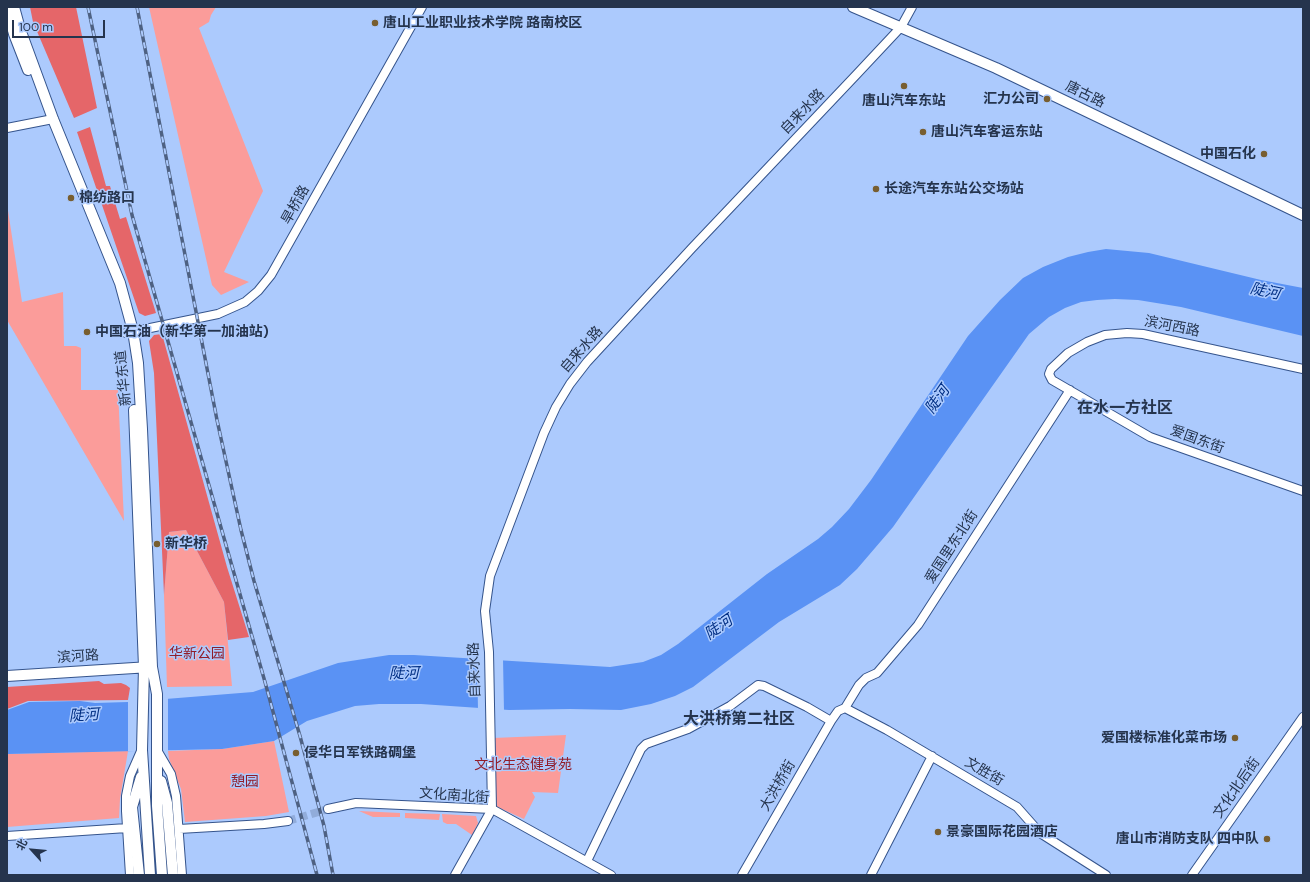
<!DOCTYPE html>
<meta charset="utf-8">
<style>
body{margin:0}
#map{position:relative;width:1310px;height:882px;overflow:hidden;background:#accafd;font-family:"DM Sans","Noto Sans SC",sans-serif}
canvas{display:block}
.frame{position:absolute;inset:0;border:8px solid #25344d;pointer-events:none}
.north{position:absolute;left:12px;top:830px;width:40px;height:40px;-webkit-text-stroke:3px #accafd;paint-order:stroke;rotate:297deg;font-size:11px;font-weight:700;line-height:16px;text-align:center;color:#25344d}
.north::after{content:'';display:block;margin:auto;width:14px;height:18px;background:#25344d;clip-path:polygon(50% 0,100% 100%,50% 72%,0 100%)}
.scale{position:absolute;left:12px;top:20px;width:93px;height:18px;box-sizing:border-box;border:2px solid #25344d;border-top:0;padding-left:5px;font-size:12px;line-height:14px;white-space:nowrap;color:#25344d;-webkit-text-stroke:3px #accafd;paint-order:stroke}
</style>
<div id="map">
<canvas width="1310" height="882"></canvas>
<div class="frame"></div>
<div class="north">北</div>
<div class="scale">100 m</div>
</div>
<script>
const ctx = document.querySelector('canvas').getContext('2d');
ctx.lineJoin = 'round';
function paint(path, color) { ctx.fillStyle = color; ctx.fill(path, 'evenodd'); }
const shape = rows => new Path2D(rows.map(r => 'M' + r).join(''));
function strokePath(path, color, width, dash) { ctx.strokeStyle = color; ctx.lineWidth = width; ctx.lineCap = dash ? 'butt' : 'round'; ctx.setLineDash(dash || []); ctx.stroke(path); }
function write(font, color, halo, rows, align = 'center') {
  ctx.font = font + ' "DM Sans","Noto Sans SC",sans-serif'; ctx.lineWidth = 3; ctx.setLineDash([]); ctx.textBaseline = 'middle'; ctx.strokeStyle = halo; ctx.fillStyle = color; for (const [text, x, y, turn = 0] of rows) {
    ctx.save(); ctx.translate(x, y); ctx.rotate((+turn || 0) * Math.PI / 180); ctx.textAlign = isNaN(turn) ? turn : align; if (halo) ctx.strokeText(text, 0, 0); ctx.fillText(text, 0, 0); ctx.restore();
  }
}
const green = shape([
 [149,7,216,7,211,15,209,22,199,28,263,191,224,272,249,282,221,295,212,285],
 [7,204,22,302,63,292,64,346,76,346,81,348,81,390,118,390,124,521,7,320],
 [186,530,224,602,232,686,167,687,164,595,169,532],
 [566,735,558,793,532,792,535,797,524,819,495,806,493,738],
 [274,741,289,812,266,816,185,822,181,789,169,759,168,751,222,749],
 [128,751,120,799,119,818,7,827,7,754],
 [359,811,400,813,400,817,373,817],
 [405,813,440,814,439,820,405,818],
 [442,814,476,816,478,823,472,835,456,824,447,824,443,822]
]);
const forest = shape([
 [30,7,76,7,97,108,74,118,33,22],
 [90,127,106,186,110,186,120,219,126,217,156,313,145,316,139,313,77,132],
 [162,334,227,567,249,637,228,640,224,602,186,530,169,532,164,595,154,373,149,341,154,335],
 [99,681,104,684,121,683,126,685,130,688,128,700,28,701,7,709,7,687]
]);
const water = shape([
 [1106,249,1149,253,1261,280,1303,288,1303,336,1181,307,1138,300,1115,299,1097,300,1081,302,1065,308,1049,317,1029,334,893,527,857,569,840,585,779,622,693,687,675,696,651,704,621,710,570,709,509,710,421,704,379,704,355,706,307,721,274,741,222,749,7,754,7,710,29,702,80,701,95,703,128,702,253,692,338,663,389,655,414,655,610,667,643,662,661,655,678,644,767,574,818,539,832,527,849,509,871,480,968,336,1000,300,1023,278,1043,267,1068,257,1088,252]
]);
const pier = shape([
 [477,657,503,659,504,711,478,710],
 [168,697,168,751,128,751,128,700]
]);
const minorTunnel = shape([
 [288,821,328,809]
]);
const minor = shape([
 [7,128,53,119],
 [126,333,218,314,245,302,258,291,271,275,422,7],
 [1303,369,1143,334,1127,333,1105,335,1087,342,1068,353,1051,369,1049,374,1052,380,1150,437,1303,491],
 [845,708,859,685,866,678,877,673,918,625,1070,390],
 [157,750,171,774,176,796,182,875],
 [328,809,356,803,492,809,611,875],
 [179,829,264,824,288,821],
 [7,836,127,828],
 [587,861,641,749,646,744,688,729,730,706,758,685,764,686,807,707,831,721],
 [130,875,126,811,126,796,130,776,141,751],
 [455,875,492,809,489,652,485,611,490,576,544,433,556,407,570,384,587,362,692,248,856,75,901,27,912,7],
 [742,875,831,721,838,711,845,708,887,730,1017,807,1040,833,1106,875],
 [871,875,932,756],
 [1192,875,1303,717]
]);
const major = shape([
 [14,7,20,29,53,119,120,283,133,331,138,363,142,429,152,667,157,694,157,806,162,875],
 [853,7,996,68,1303,215],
 [7,9,14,34,28,70],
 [134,410,144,667,142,750,150,875],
 [7,676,150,667],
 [161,781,167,803,173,875],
 [139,875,132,807,141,777]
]);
const rail = shape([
 [88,7,132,215,265,682,317,875],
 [137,7,217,420,241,530,254,581,300,736,324,826,333,875]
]);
const markers = [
 [375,23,4,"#785e30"],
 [904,86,4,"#785e30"],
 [1047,99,4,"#785e30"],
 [923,132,4,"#785e30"],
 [1264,154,4,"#785e30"],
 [876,189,4,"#785e30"],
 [71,198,4,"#785e30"],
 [87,332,4,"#785e30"],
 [157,544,4,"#785e30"],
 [1235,738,4,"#785e30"],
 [296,753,4,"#785e30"],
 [938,832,4,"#785e30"],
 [1267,839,4,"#785e30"]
];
const poiNames = [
 ["唐山工业职业技术学院 路南校区",383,23],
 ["汇力公司",1039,99,"right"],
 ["唐山汽车东站",904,101,"center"],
 ["唐山汽车客运东站",931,132],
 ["中国石化",1256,154,"right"],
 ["长途汽车东站公交场站",884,189],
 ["棉纺路口",79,198],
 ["中国石油（新华第一加油站)",95,332],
 ["新华桥",165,544],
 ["爱国楼标准化菜市场",1227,738,"right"],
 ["侵华日军铁路碉堡",304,753],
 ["景豪国际花园酒店",946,832],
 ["唐山市消防支队 四中队",1259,839,"right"]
];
const streetNames = [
 ["唐古路",1085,95,26],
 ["自来水路",803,112,-46],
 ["旱桥路",296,205,-61],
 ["滨河西路",1172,327,11],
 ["自来水路",582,350,-49],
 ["新华东道",124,378,-96],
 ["爱国东街",1197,440,20],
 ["爱国里东北街",952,547,-57],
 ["滨河路",78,657,-4],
 ["自来水路",475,670,-92],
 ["文胜街",984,772,30],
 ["大洪桥街",778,786,-60],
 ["文化北后街",1237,788,-55],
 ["文化南北街",454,796,4]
];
const parkNames = [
 ["华新公园",197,654],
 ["文北生态健身苑",523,765],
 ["憩园",245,782]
];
const waterNames = [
 ["陡河",1265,292,12],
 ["陡河",938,400,-55],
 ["陡河",719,628,-35],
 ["陡河",404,674,-1],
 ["陡河",84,716,-4]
];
const quarterNames = [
 ["在水一方社区",1125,409],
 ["大洪桥第二社区",739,720]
];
paint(green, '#fb9c9a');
paint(forest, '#e56669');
paint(water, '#5a92f4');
paint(pier, '#accafd');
strokePath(minorTunnel, '#91acda', 8, [8, 4]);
strokePath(minor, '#35548c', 10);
strokePath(major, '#35548c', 12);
strokePath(minor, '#fff', 8);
strokePath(major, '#fff', 10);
strokePath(rail, '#4e6182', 3.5);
strokePath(rail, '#accafd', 2, [6]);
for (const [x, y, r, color] of markers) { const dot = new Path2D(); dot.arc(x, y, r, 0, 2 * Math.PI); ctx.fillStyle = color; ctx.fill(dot); strokePath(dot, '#accafd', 1.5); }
write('bold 14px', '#25344d', '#accafd', poiNames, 'left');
write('14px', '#25344d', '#accafd', streetNames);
write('14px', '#911d2a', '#accafd', parkNames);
write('italic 15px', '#002e83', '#accafd', waterNames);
write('bold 16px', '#25344d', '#accafd', quarterNames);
</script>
